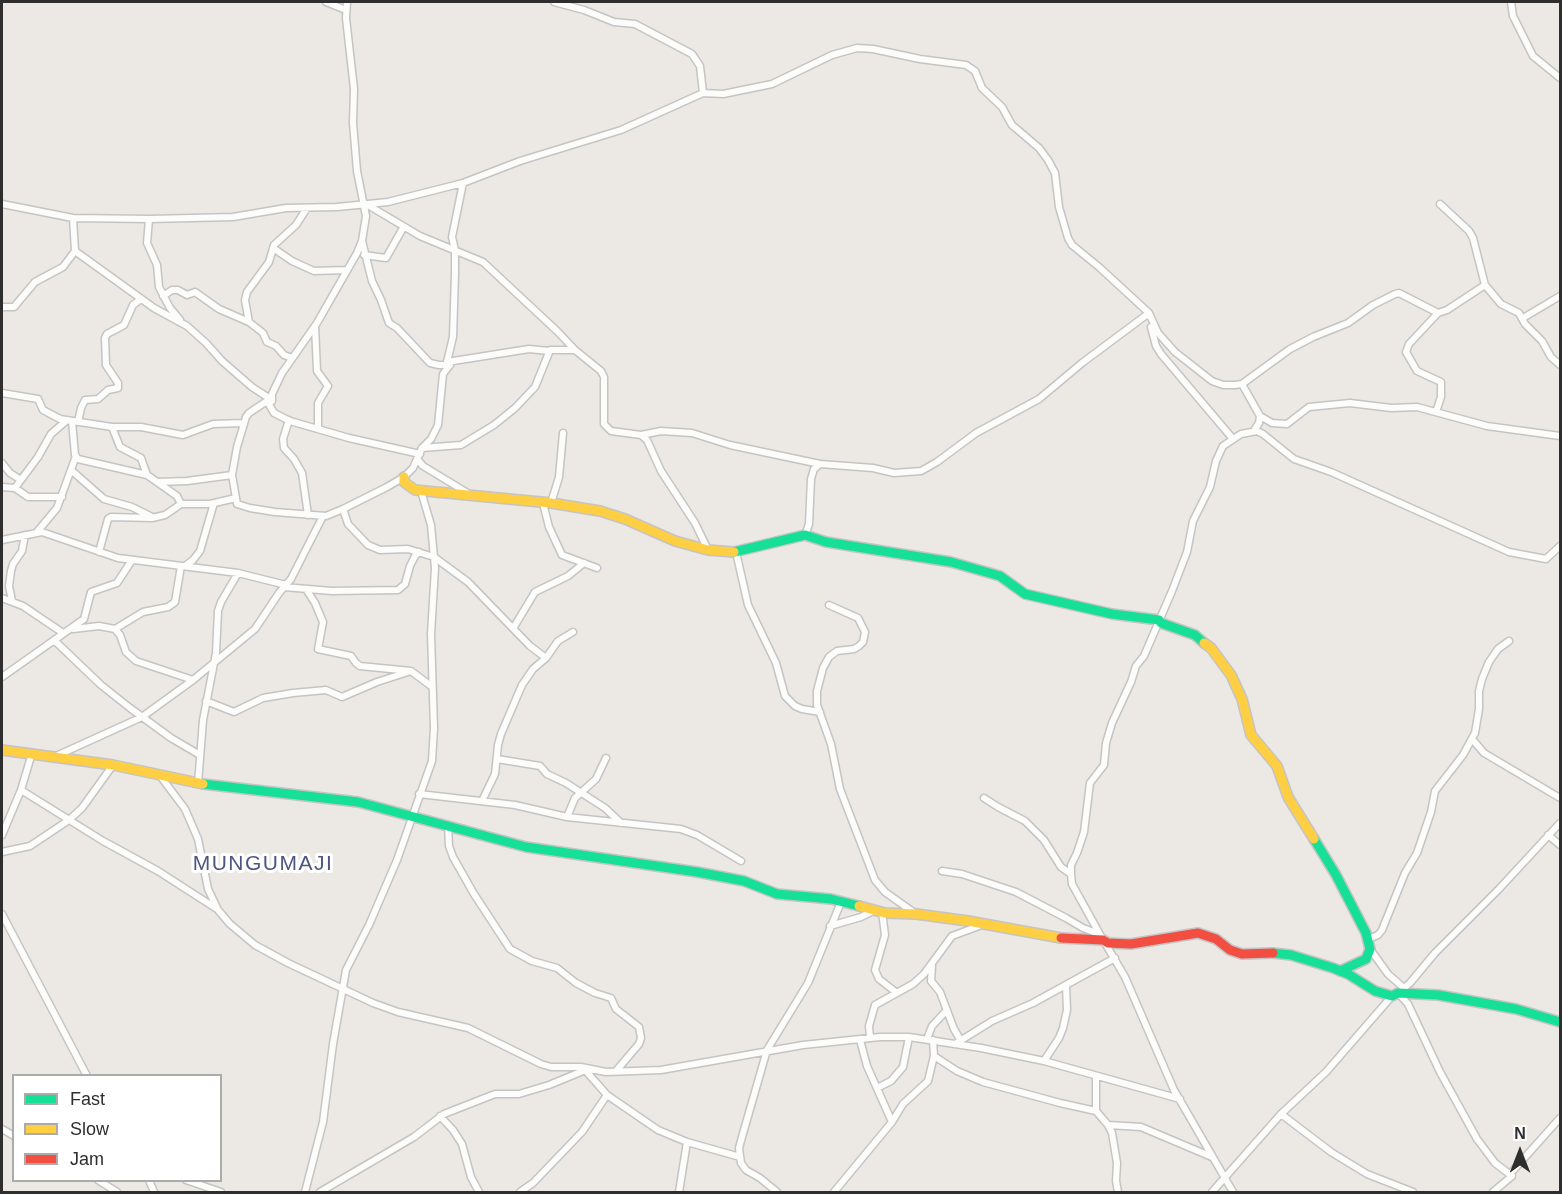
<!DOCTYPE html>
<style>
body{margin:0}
#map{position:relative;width:1562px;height:1194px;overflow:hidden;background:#ece8e4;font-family:Arial,sans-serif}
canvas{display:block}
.frame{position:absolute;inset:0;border:3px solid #2e2e2e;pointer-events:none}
.legend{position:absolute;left:12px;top:1074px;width:210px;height:108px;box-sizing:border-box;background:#fff;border:2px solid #ababab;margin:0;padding:8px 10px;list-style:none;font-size:18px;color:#2e2e2e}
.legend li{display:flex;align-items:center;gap:12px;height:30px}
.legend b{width:30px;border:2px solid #ababab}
.north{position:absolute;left:1490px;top:1122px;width:60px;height:60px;-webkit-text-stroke:4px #fff;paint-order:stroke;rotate:0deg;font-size:16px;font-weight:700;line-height:24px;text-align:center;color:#2e2e2e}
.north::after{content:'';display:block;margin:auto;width:21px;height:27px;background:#2e2e2e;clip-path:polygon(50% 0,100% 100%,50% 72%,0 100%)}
</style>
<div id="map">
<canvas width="1562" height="1194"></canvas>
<div class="frame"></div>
<ul class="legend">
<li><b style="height:8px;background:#16e098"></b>Fast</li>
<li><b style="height:8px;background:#ffcf43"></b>Slow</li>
<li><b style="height:8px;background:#f24e42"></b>Jam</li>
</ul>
<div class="north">N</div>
</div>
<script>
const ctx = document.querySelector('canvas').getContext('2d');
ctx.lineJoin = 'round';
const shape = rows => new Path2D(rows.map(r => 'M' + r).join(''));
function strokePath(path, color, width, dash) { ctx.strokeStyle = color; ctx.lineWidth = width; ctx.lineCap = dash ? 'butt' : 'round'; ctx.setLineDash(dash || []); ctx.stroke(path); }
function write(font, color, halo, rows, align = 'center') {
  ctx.font = font + ' Arial,sans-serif'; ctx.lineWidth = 6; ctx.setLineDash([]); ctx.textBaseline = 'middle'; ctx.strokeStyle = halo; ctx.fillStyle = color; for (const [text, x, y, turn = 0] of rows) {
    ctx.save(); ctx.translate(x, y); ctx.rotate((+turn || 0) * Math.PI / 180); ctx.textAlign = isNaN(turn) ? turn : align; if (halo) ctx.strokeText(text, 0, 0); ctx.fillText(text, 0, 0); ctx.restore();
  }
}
const street = shape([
 [326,2,346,10],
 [347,2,346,18,354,89,353,123,357,171,366,216,362,241,357,253,317,323,282,373,272,394,272,401,267,401,249,413,246,417,237,447,232,475,237,504,250,508,275,512,326,516,343,509,387,487,404,477,413,468,422,448,431,439,438,425,443,374,450,365,447,362,453,337,455,274,455,250,452,237,463,183],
 [1511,2,1513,16,1533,56,1560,78],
 [703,93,723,94,772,84,832,55,857,48,873,49,920,59,966,65,975,71,982,88,1002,107,1012,125,1039,148,1048,160,1055,173,1059,207,1068,238,1072,245,1099,267,1149,313,1149,316],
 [2,204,73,218,149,219,233,217,286,208,337,207,388,202,463,183,520,161,621,130,703,93,700,66,692,54,635,24,614,22,584,10,554,2],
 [366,204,420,236,483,262,557,331,575,350,601,371,604,377,604,424,611,431,641,435,647,440,661,471,695,523,708,550],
 [1440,204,1469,231,1473,238,1485,285,1501,304,1519,313,1525,324,1542,341,1551,357,1560,365],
 [73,218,75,251,154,308,187,326,206,343,222,361,252,387,272,400],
 [149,219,147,243,157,265,159,287,170,308,180,320],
 [362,241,372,281,381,300,389,323,397,328,430,363,439,365,450,365],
 [273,248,292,261,314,271,347,270],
 [364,255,386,258,403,228],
 [163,296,172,290,178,290,187,295,195,292,219,309,249,322,263,333,267,342,276,346,284,355,292,358],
 [2,307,14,307,35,282,63,267,75,251],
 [1523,318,1560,296],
 [249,322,245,300,247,292,269,262,274,245,296,225,307,208],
 [315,326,317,371,328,386,318,403,318,428],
 [1151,327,1156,346,1161,354,1233,439],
 [447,362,529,349,549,351],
 [1242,384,1260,416,1259,423,1255,429,1257,431],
 [2,393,38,399,43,410,60,419,112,427,120,447,141,458,147,475,177,496,181,504],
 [267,401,274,413,290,421,349,438,420,454],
 [1436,412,1441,397,1441,382,1417,371,1406,352,1409,344,1438,313,1447,310,1485,285],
 [1260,416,1272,423,1287,424,1309,407,1350,403,1391,408,1417,407,1487,426,1560,436],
 [289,420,283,439,284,448,294,459,302,473,308,515],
 [72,421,75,455,78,459,147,475],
 [78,422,81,408,85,400,98,399,108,390,118,388,118,383,106,365,105,338,107,334,124,325,133,305,141,299],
 [112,427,141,427,183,435,213,424,244,423],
 [641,435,661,431,692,433,730,445,820,464],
 [422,448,461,445,494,425,515,408,535,387,550,350,575,350],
 [417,459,423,466,471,495],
 [2,463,10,473,21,480],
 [71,470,104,499,132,507,152,517],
 [157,482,187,481,232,475],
 [2,487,15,488,28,497,62,497],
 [15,488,38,457,51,434,66,421],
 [543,503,549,527,562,555,597,568],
 [551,503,559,477,563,433],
 [343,509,348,524,368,545,380,550,408,549,434,557,468,582,530,646,546,658],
 [37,532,57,508,76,456],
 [805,535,809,524,811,479,814,469,820,464,873,468,894,473,921,471,937,462,976,433,1039,399,1082,363,1149,313,1158,333,1175,352,1212,381,1223,385,1235,385,1242,384,1290,349,1313,337,1348,323,1373,305,1395,294,1399,293,1438,313],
 [2,540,42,532,118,558,238,573,286,585],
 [99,552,108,519,111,517,152,518,165,515,181,504,210,504,236,498],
 [736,552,748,605,776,663,785,696,795,706,802,709,820,712],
 [185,566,193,560,200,551,214,503],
 [284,587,332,591,398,590,405,584,410,566,415,556,419,552],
 [306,589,315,603,323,622,318,649,351,656,356,663,360,666,411,671,431,686],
 [2,598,23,606,63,633],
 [12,601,9,586,11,571,13,564,22,551,25,535],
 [829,605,858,618,865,632,863,642,859,646,854,649,837,651,829,657,823,668,817,691,817,705,831,744,840,789,875,880,885,892,916,914],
 [514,627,535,592,568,576,584,563],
 [73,629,99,626,115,629,120,635,126,652,136,661,193,680],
 [115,629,143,612,168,607,175,602,181,566],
 [54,640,101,685,130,708,171,738,200,755],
 [2,677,84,619,91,592,117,583,132,560],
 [206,701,234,712,263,698,293,693,326,690,342,697,377,682,411,671],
 [1472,739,1484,753,1560,798],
 [56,756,142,717,193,680,255,629,279,593,291,579,323,516],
 [497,759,540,766,547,774,566,783,605,808,621,823],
 [161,777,185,809,198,839,208,889,218,910,230,924,255,945,288,963,373,1003,398,1012,468,1028,541,1064,551,1067,581,1067,606,1072,661,1070,803,1045,880,1037,909,1037,981,1048,1044,1061,1180,1099],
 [198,784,203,720,216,653,218,611,221,602,238,573],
 [21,790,103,841,158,871,217,909],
 [419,794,515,805,567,817,681,829,697,835,741,861],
 [984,798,998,807,1025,821,1044,840,1061,867,1071,874,1072,884,1103,940],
 [482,801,495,774,498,745,501,734,522,685,533,669,546,658,558,641,573,632],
 [567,817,575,798,596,779,606,758],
 [448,825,449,846,453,857,474,894,510,949,532,961,557,968,576,983,595,993,611,998,616,1009,639,1027,641,1038,639,1044,616,1071],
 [2,835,21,790,32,753],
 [1548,835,1560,845],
 [2,852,30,846,69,820,82,808,113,765],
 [942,871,962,874,1016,892,1066,918,1083,928,1099,934],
 [1071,874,1071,865,1077,853,1084,832,1090,783,1104,765,1106,743,1112,723,1131,682,1136,666,1144,656,1172,591,1187,552,1193,521,1210,487,1216,461,1223,446,1241,434,1257,431,1263,434,1294,459,1331,472,1509,552,1546,559,1560,546],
 [882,912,885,935,875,970,879,979,897,993],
 [2,914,87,1076],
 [830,926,861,917,873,911],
 [1368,939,1378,935,1382,930,1405,873,1417,853,1431,812,1435,791,1463,755,1475,733,1479,709,1479,691,1482,679,1489,662,1498,649,1509,641],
 [1105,943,1125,977,1174,1090,1233,1192],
 [1370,949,1388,974,1405,989],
 [932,966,931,981,940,992,954,1029,961,1041],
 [870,1038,869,1026,875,1005,913,984,924,974,952,936,979,926],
 [927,1039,932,1026,947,1010],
 [860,1040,867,1066,892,1122],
 [955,1044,992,1021,1033,1003,1115,958],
 [934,1056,957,1071,983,1082,1060,1103,1096,1111],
 [1044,1061,1059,1038,1063,1028,1067,1010,1066,986],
 [586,1071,607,1095,658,1130,687,1142,740,1157],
 [1096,1077,1096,1111,1108,1125,1112,1133,1117,1163,1116,1181,1118,1192],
 [877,1088,891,1081,903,1067,909,1037],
 [1281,1114,1331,1152,1367,1174,1413,1192],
 [440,1116,453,1130,462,1144,471,1177,479,1192],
 [1108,1125,1141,1127,1212,1157],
 [2,1129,14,1136],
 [1512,1176,1495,1163,1477,1139,1440,1072,1408,1004,1398,993,1410,983,1435,953,1499,889,1560,823],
 [98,1180,117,1192],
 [149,1180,154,1192],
 [186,1180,221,1192],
 [305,1192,323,1122,333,1044,346,970,369,925,397,860,432,761,434,728,431,634,435,568,431,525,421,491],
 [320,1192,414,1137,444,1114,495,1094,519,1094,549,1085,588,1069],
 [520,1192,533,1183,582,1132,607,1095],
 [679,1192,687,1142],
 [777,1192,760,1178,746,1170,741,1163,739,1148,742,1137,767,1050,808,983,841,902],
 [834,1192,892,1122,903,1104,928,1081,934,1056,933,1040],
 [1212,1192,1281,1114,1326,1072,1392,996],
 [1493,1192,1512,1176,1510,1174,1560,1118]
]);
const fast = shape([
 [734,552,805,535,826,542,951,562,1000,576,1025,594,1112,614,1159,620,1161,623,1195,635,1204,643],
 [203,784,358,802,526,847,697,872,744,881,777,894,831,899,859,906],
 [1314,839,1336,875,1366,933,1370,949,1366,959,1340,971],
 [1273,953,1291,955,1333,968,1348,974,1375,991,1392,996,1398,993,1438,995,1516,1009,1560,1022]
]);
const slow = shape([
 [404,477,404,482,415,490,551,503,600,511,625,519,675,541,708,550,734,552],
 [1204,643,1211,648,1231,675,1242,699,1251,735,1277,766,1288,797,1314,839],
 [2,750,113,765,203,784],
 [859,906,885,913,916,914,968,921,1061,938]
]);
const jam = shape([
 [1061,938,1103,940,1108,943,1131,944,1198,933,1216,939,1230,950,1242,954,1273,953]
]);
const quarterNames = [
 ["MUNGUMAJI",263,864]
];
strokePath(street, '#c5c4c5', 9);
strokePath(fast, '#c5c4c5', 12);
strokePath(slow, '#c5c4c5', 12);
strokePath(jam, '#c5c4c5', 12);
strokePath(street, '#fcfcfb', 6);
strokePath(fast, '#16e098', 9);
strokePath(slow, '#ffcf43', 9);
strokePath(jam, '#f24e42', 9);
ctx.letterSpacing = '1.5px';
write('21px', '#4d5680', '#fff', quarterNames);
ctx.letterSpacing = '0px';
</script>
